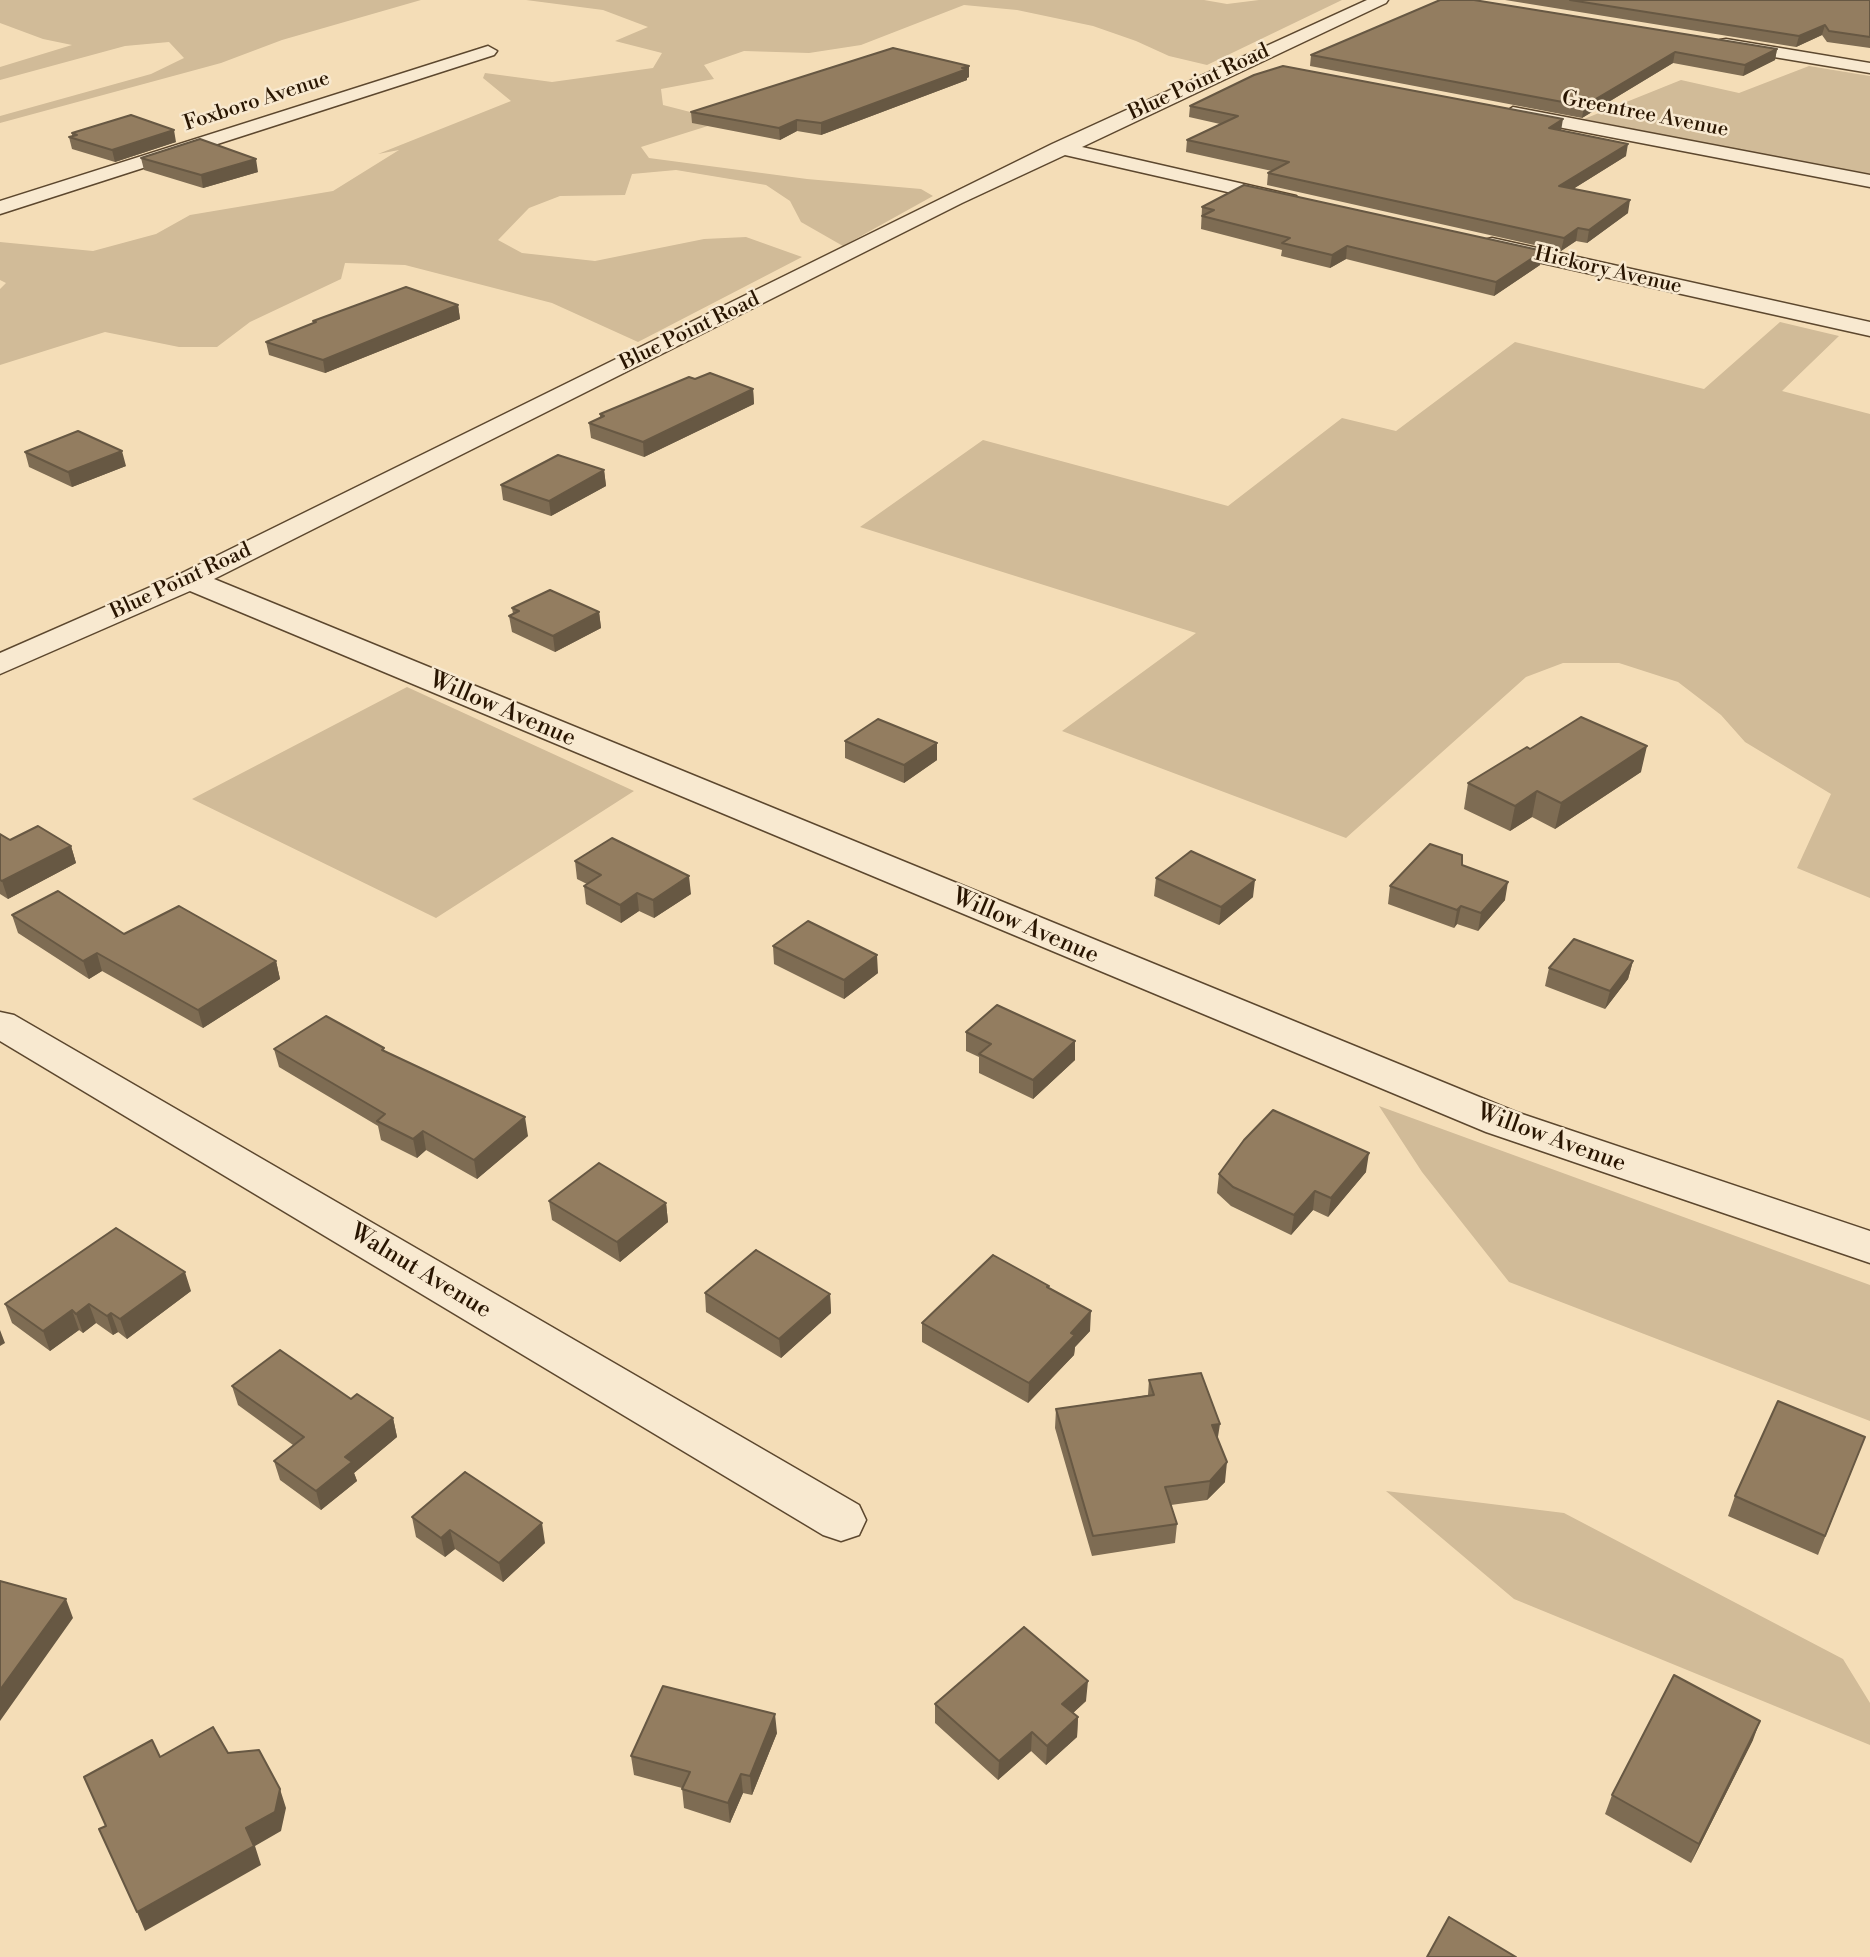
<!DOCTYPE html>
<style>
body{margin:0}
canvas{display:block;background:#f4ddb7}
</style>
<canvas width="1870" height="1957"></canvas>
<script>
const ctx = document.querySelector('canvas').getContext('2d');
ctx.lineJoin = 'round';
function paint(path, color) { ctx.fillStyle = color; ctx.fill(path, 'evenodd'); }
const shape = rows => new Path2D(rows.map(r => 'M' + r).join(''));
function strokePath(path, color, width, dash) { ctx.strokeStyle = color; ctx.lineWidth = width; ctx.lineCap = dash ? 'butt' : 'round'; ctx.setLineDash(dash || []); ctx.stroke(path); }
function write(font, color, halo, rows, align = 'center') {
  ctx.font = font + ' "Libre Bodoni",serif'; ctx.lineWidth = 5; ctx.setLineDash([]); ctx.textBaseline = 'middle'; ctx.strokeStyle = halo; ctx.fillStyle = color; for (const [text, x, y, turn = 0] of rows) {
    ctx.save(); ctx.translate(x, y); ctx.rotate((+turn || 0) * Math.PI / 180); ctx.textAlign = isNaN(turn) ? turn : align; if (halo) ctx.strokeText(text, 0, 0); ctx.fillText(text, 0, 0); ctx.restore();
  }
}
const green = shape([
 [0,0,421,0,282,40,221,63,0,123,0,116,151,74,184,58,169,42,125,46,0,80,0,67,72,45,43,39,0,23],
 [526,0,1204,0,1227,4,1259,0,1342,0,1207,65,1169,56,1136,41,1093,26,1017,10,964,5,861,45,809,53,744,51,704,65,714,79,661,89,663,105,702,115,711,125,641,147,649,158,807,179,921,189,933,196,843,246,801,222,790,201,766,185,676,170,632,174,625,195,560,196,529,208,498,240,522,253,595,261,704,239,746,237,802,257,638,342,552,303,405,265,345,263,341,279,250,322,217,347,179,347,105,332,0,365,0,289,6,283,0,280,0,242,93,251,156,234,190,215,333,191,399,150,378,154,511,101,483,78,485,73,552,82,653,68,662,53,615,41,648,27,603,10],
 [1809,66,1870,76,1870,176,1584,119,1681,80,1739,93],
 [1780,322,1839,336,1782,391,1870,414,1870,898,1797,868,1831,794,1745,742,1721,715,1678,682,1619,663,1563,663,1526,677,1346,838,1062,731,1196,633,860,527,983,440,1228,506,1342,418,1396,431,1515,342,1704,389],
 [407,687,634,791,436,918,192,799],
 [1379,1106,1870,1285,1870,1421,1509,1282,1422,1172],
 [1386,1491,1564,1513,1843,1659,1870,1703,1870,1745,1514,1599]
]);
const minor = shape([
 [1367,0,1388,0,1386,3,1082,147,1296,196,1299,200,1296,204,1289,206,1065,155,962,203,214,579,1516,1112,1870,1231,1870,1263,1486,1132,190,591,0,674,0,653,180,574,1052,144,1367,0],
 [1726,39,1870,63,1870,73,1720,48,1717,44,1720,40,1726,39],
 [488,46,497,51,494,55,0,214,0,201,488,46],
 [1513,107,1870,175,1870,187,1506,117,1504,113,1513,107],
 [1492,238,1870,322,1870,336,1484,250,1481,245,1484,240,1492,238],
 [0,1012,14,1015,859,1505,866,1520,859,1535,841,1541,823,1535,0,1041,0,1012]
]);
const wall = shape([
 [1505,0,1870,0,1870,48,1827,42,1822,35,1796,47],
 [1777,49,1775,60,1743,76,1673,63,1582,118,1310,66,1311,55],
 [969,66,969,77,967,78,967,80,821,135,797,131,780,140,692,123,691,112],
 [1190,106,1561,130,1626,156,1573,189,1628,213,1587,243,1576,241,1561,251,1267,185,1268,173,1272,171,1186,152,1187,140,1220,124,1189,117],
 [72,133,176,142,115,162,72,149,69,137,72,136],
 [141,158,258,172,203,188,144,170],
 [1202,207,1543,251,1540,265,1494,296,1346,259,1330,268,1281,256,1282,250,1201,229],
 [458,305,460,319,325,373,269,355,266,342,314,323,313,321],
 [695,379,753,389,754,404,644,457,591,438,589,423,600,418,600,414],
 [25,452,126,466,72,487,29,467],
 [604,470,606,486,551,516,503,500,501,485],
 [512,608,599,612,601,628,555,652,512,632,509,616,513,614],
 [845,741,937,760,904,783,845,758],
 [1530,749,1641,772,1555,829,1532,817,1510,831,1464,809,1468,783],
 [0,834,10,840,71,846,76,863,8,899,0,894],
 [575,861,691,894,654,918,639,911,621,923,586,904,584,886,587,884,577,879],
 [1462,865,1505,900,1478,931,1457,924,1454,928,1388,904,1390,886],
 [1156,878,1253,897,1219,925,1154,896],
 [12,915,276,961,280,979,203,1028,102,971,89,979,18,933],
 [773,946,878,973,844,999,774,964],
 [1633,961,1628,979,1605,1009,1545,986,1549,968],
 [966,1032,1075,1060,1033,1099,979,1073,979,1057,966,1051],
 [274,1049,385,1051,528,1136,477,1179,426,1150,417,1158,381,1140,378,1126,279,1067],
 [1366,1172,1328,1217,1313,1210,1291,1235,1231,1206,1217,1193,1219,1174],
 [549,1201,666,1203,668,1222,620,1262,552,1220],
 [1049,1289,1090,1331,1075,1347,1074,1355,1028,1403,922,1342,922,1323],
 [191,1291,127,1339,118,1332,113,1335,96,1323,83,1333,79,1330,50,1351,12,1323,5,1304],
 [705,1293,830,1294,831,1313,781,1358,706,1312],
 [1149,1380,1218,1439,1225,1482,1207,1500,1171,1505,1177,1524,1175,1543,1092,1556,1055,1428,1056,1409,1148,1395],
 [232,1386,351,1399,393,1418,397,1437,354,1473,357,1481,321,1510,280,1480,274,1461,293,1445,238,1405],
 [1865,1437,1818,1555,1728,1516,1735,1496],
 [412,1517,545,1543,503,1582,455,1549,445,1557,416,1537],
 [1086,1701,1073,1713,1078,1717,1077,1737,1046,1765,1031,1751,998,1780,935,1723,935,1704],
 [777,1733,752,1795,743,1793,730,1823,684,1808,682,1788,634,1775,631,1756],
 [1753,1740,1691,1863,1605,1814,1612,1795]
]);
const shadedWall = shape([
 [1825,25,1822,35,1796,47,1799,36],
 [1777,49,1775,60,1743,76,1745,65],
 [1675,52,1673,63,1582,118,1584,106],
 [969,66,969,77,967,78,967,80,821,135,821,123],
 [1563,119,1561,131,1549,128],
 [797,120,797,131,780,140,779,128],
 [174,130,176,142,115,162,112,150],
 [1628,144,1626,156,1557,199,1559,186],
 [256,159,258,172,203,188,201,175],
 [1630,200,1628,213,1587,243,1589,230],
 [1578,228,1576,241,1561,251,1564,238],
 [1347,246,1346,259,1330,268,1332,255],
 [1543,251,1540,265,1494,296,1496,282],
 [458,305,460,319,325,373,323,360],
 [753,389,754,404,644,457,643,442],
 [122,451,126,466,72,487,68,472],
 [604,470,606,486,551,516,549,501],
 [599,612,601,628,555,652,553,636],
 [937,743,937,760,904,783,904,765],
 [1647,746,1641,772,1555,829,1561,803],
 [1537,791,1532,817,1510,831,1515,806],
 [71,846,76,863,8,899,2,881],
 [689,876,691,894,654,918,653,900],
 [1255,880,1253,897,1219,925,1221,907],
 [1508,882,1505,900,1478,931,1481,913],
 [637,893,639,911,621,923,620,905],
 [1461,906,1457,924,1454,928,1457,910],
 [97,953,102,971,89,979,83,961],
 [877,955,878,973,844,999,844,980],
 [276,961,280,979,203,1028,198,1010],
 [1633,961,1628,979,1605,1009,1610,991],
 [1075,1041,1075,1060,1033,1099,1033,1080],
 [525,1117,528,1136,477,1179,474,1160],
 [423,1131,426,1150,417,1158,413,1139],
 [1369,1153,1366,1172,1328,1217,1331,1198],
 [1315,1191,1313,1210,1291,1235,1294,1215],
 [666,1203,668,1222,620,1262,617,1242],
 [185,1272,191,1291,127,1339,120,1319],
 [830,1294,831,1313,781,1358,779,1339],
 [89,1304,96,1323,83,1333,76,1314],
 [72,1310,79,1330,50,1351,43,1331],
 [1091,1311,1090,1331,1075,1347,1074,1355,1028,1403,1029,1383,1071,1333],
 [111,1313,118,1332,113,1335,107,1316],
 [0,1330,5,1343,0,1346],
 [393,1418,397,1437,354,1473,357,1481,321,1510,316,1491,345,1457],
 [1220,1424,1217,1443,1212,1425],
 [1227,1462,1225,1482,1207,1500,1210,1481],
 [542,1523,545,1543,503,1582,499,1563],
 [450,1530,455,1549,445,1557,441,1538],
 [66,1599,73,1618,0,1721,0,1690],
 [1088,1681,1086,1701,1061,1724,1062,1704],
 [775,1714,777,1733,752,1795,750,1776],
 [1078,1717,1077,1737,1046,1765,1047,1746],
 [1760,1721,1753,1740,1691,1863,1699,1844],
 [1032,1732,1031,1751,998,1780,999,1761],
 [741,1774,743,1793,730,1823,728,1803],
 [280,1789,286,1808,281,1831,255,1846,261,1865,145,1931,137,1912,246,1828]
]);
const building = shape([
 [1440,0,1474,0,1777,49,1745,65,1675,52,1584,106,1311,55,1440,0],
 [1570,0,1870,0,1870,37,1829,31,1825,25,1799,36,1570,0],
 [893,48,969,66,962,68,967,69,821,123,797,120,779,128,691,112,893,48],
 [1283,66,1563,119,1549,128,1628,144,1559,186,1630,200,1589,230,1578,228,1564,238,1268,173,1289,162,1187,140,1238,116,1190,106,1254,75,1283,66],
 [131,115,174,130,112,150,69,137,77,135,72,133,131,115],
 [200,139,256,159,201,175,141,158,200,139],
 [1244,185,1543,251,1496,282,1347,246,1332,255,1282,243,1290,238,1202,216,1214,210,1202,207,1244,185],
 [406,287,458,305,323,360,266,342,316,322,313,321,406,287],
 [710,373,753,389,643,442,589,423,604,416,600,414,689,377,695,379,710,373],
 [78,431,122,451,68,472,25,452,78,431],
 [558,455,604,470,549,501,501,485,558,455],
 [550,590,599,612,553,636,509,616,519,611,512,608,550,590],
 [1581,717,1647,746,1561,803,1537,791,1515,806,1468,783,1527,747,1530,749,1581,717],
 [878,719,937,743,904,765,845,741,878,719],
 [38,826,71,846,2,881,0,880,0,834,10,840,38,826],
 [612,838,689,876,653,900,637,893,620,905,584,886,601,875,575,861,612,838],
 [1430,844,1462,855,1462,865,1508,882,1481,913,1461,906,1457,910,1390,886,1430,844],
 [1191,851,1255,880,1221,907,1156,878,1191,851],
 [58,891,124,934,179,906,276,961,198,1010,97,953,83,961,12,915,58,891],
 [808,921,877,955,844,980,773,946,808,921],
 [1574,939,1633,961,1610,991,1549,968,1574,939],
 [997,1005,1075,1041,1033,1080,979,1054,991,1044,966,1032,997,1005],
 [326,1016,384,1048,382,1050,525,1117,474,1160,423,1131,413,1139,377,1121,385,1114,274,1049,326,1016],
 [1273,1110,1369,1153,1331,1198,1315,1191,1294,1215,1233,1187,1219,1174,1244,1140,1273,1110],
 [599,1163,666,1203,617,1242,549,1201,599,1163],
 [116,1228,185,1272,120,1319,111,1313,107,1316,89,1304,76,1314,72,1310,43,1331,5,1304,116,1228],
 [756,1250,830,1294,779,1339,705,1293,756,1250],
 [993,1255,1049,1286,1047,1287,1091,1311,1071,1333,1075,1335,1029,1383,922,1323,993,1255],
 [280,1350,351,1399,357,1394,393,1418,345,1457,352,1462,316,1491,274,1461,304,1437,232,1386,280,1350],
 [1201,1373,1220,1424,1212,1425,1227,1462,1210,1481,1165,1487,1177,1524,1093,1536,1056,1409,1154,1395,1149,1380,1201,1373],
 [1778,1401,1865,1437,1825,1536,1735,1496,1778,1401],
 [465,1472,542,1523,499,1563,450,1530,441,1538,412,1517,465,1472],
 [0,1581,66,1599,0,1690,0,1581],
 [1024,1627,1088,1681,1062,1704,1078,1717,1047,1746,1032,1732,999,1761,935,1704,1024,1627],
 [1674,1675,1760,1721,1699,1844,1612,1795,1674,1675],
 [663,1686,775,1714,750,1776,741,1774,728,1803,682,1789,690,1772,631,1756,663,1686],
 [213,1727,228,1753,259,1750,280,1789,275,1812,246,1828,254,1846,137,1912,99,1829,106,1826,84,1777,152,1740,160,1757,213,1727],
 [1449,1917,1516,1957,1427,1957,1449,1917]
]);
const farStreetnames = [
 ["Blue Point Road",1199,83,-25],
 ["Foxboro Avenue",257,102,-18],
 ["Greentree Avenue",1645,115,11],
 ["Hickory Avenue",1608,271,13],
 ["Blue Point Road",690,332,-26],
 ["Blue Point Road",181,582,-25]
];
const streetNames = [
 ["Willow Avenue",502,710,23],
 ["Willow Avenue",1025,927,23],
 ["Willow Avenue",1551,1139,20],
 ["Walnut Avenue",420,1272,31]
];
paint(green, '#d1bb98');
strokePath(minor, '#5c472e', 3);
paint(minor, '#f8e9d0');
paint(wall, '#7e6c53');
paint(shadedWall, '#675843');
paint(building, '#937d60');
strokePath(building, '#675843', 2);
write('21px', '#291501', '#f8e9d0', farStreetnames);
write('24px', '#291501', '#f8e9d0', streetNames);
</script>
